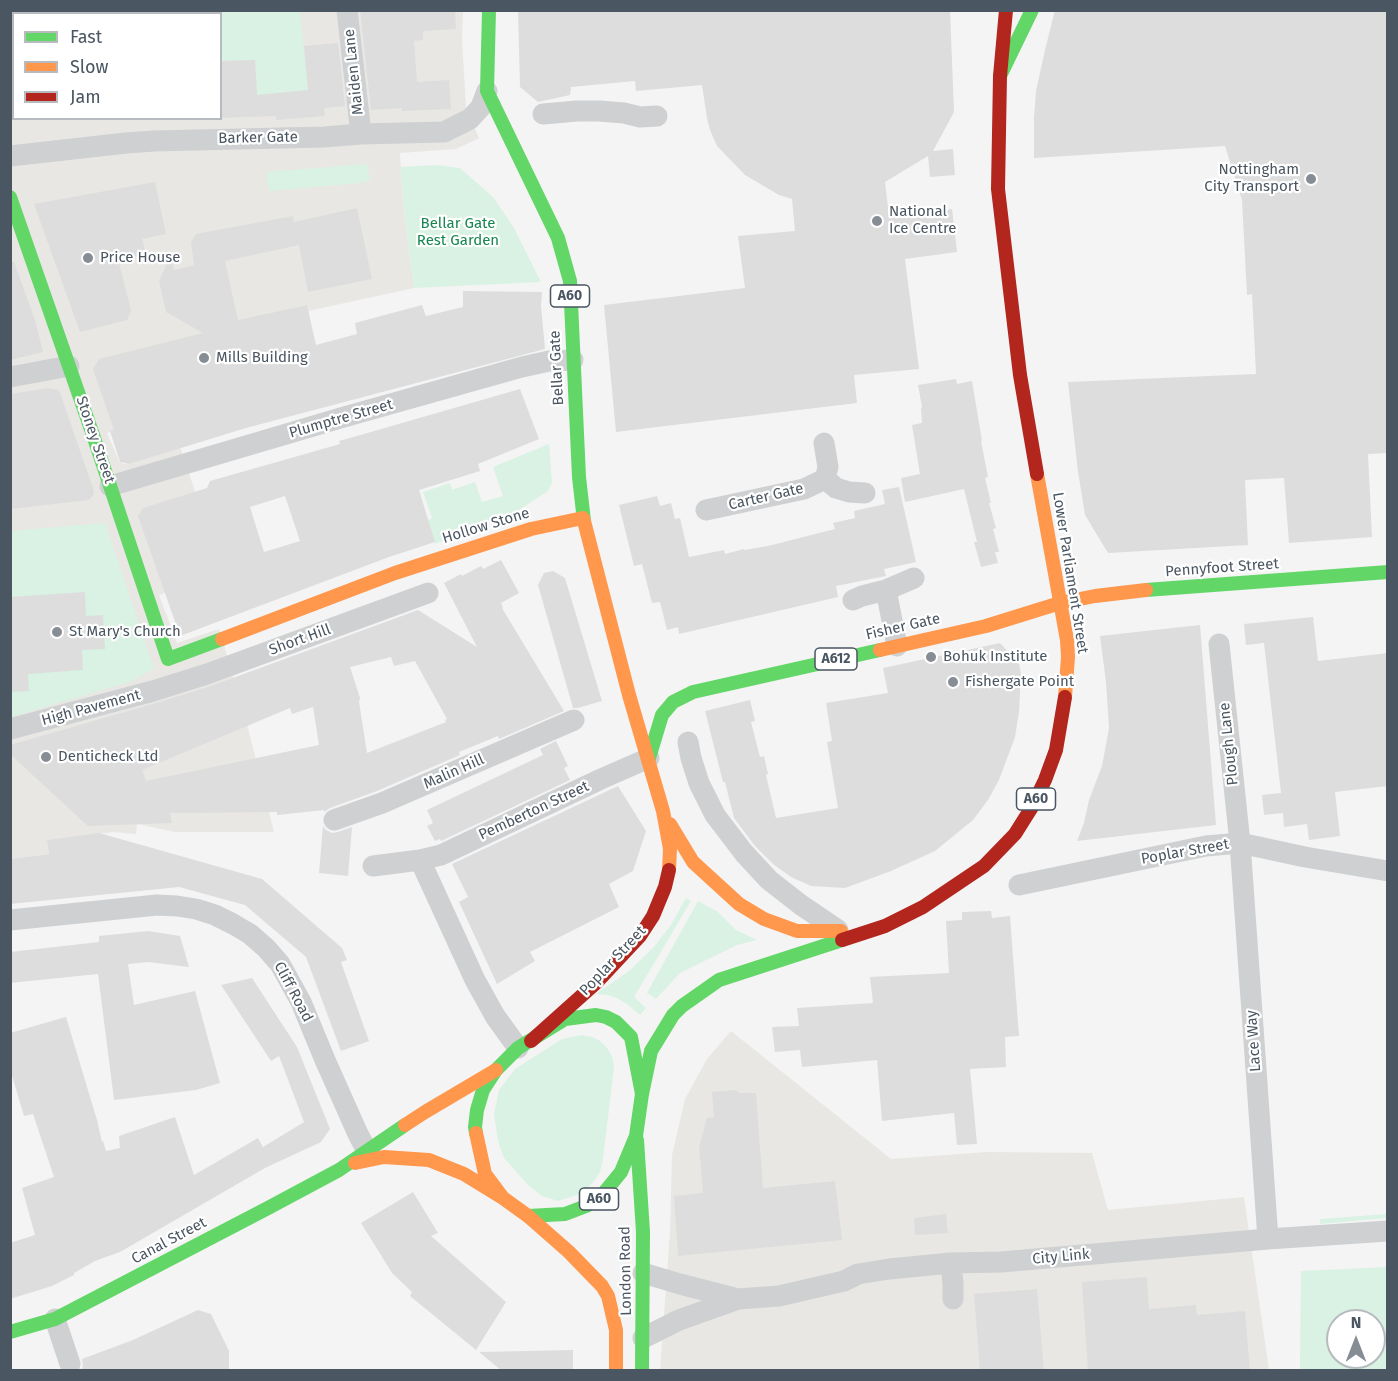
<!DOCTYPE html>
<style>
body{margin:0}
#map{position:relative;width:1398px;height:1381px;overflow:hidden;background:#f4f4f4;font-family:"Fira Sans",sans-serif}
canvas{display:block}
.frame{position:absolute;inset:0;border:12px solid #4a5661;pointer-events:none}
.legend{position:absolute;left:12px;top:12px;width:210px;height:108px;box-sizing:border-box;background:#fff;border:2px solid #b7bbc0;margin:0;padding:8px 10px;list-style:none;font-size:18px;color:#4a5661}
.legend li{display:flex;align-items:center;gap:12px;height:30px}
.legend b{width:30px;border:2px solid #b7bbc0}
.north{position:absolute;left:1326px;top:1309px;width:60px;height:60px;box-sizing:border-box;background:#fff;border:2px solid #b7bbc0;border-radius:50%;rotate:0deg;font-size:16px;font-weight:700;line-height:24px;text-align:center;color:#4a5661}
.north::after{content:'';display:block;margin:auto;width:21px;height:27px;background:#868d94;clip-path:polygon(50% 0,100% 100%,50% 72%,0 100%)}
</style>
<div id="map">
<canvas width="1398" height="1381"></canvas>
<div class="frame"></div>
<ul class="legend">
<li><b style="height:8px;background:#63d668"></b>Fast</li>
<li><b style="height:8px;background:#ff974d"></b>Slow</li>
<li><b style="height:8px;background:#b3261e"></b>Jam</li>
</ul>
<div class="north">N</div>
</div>
<script>
const ctx = document.querySelector('canvas').getContext('2d');
ctx.lineJoin = 'round';
function paint(path, color) { ctx.fillStyle = color; ctx.fill(path, 'evenodd'); }
const shape = rows => new Path2D(rows.map(r => 'M' + r).join(''));
function strokePath(path, color, width, dash) { ctx.strokeStyle = color; ctx.lineWidth = width; ctx.lineCap = dash ? 'butt' : 'round'; ctx.setLineDash(dash || []); ctx.stroke(path); }
function write(font, color, halo, rows, align = 'center') {
  ctx.font = font + ' "Fira Sans",sans-serif'; ctx.lineWidth = 4.5; ctx.setLineDash([]); ctx.textBaseline = 'middle'; ctx.strokeStyle = halo; ctx.fillStyle = color; for (const [text, x, y, turn = 0] of rows) {
    ctx.save(); ctx.translate(x, y); ctx.rotate((+turn || 0) * Math.PI / 180); ctx.textAlign = isNaN(turn) ? turn : align; if (halo) ctx.strokeText(text, 0, 0); ctx.fillText(text, 0, 0); ctx.restore();
  }
}
const commercial = shape([
 [10,11,463,11,462,40,466,108,479,138,456,149,400,153,403,202,414,288,308,311,307,305,236,321,184,407,107,433,119,461,123,464,129,464,180,447,223,573,159,595,177,643,219,629,245,716,274,832,175,832,137,824,136,834,114,832,48,840,49,854,11,859],
 [14,14,220,14,220,118,14,118],
 [731,1031,891,1159,987,1152,1092,1153,1108,1210,1244,1197,1269,1370,660,1370,670,1232,672,1155,685,1099,707,1059]
]);
const green = shape([
 [140,11,300,11,308,90,274,93,276,116,259,116,255,60,221,61,220,14,141,14],
 [367,164,370,180,361,183,269,191,266,172],
 [437,165,460,168,493,197,514,228,541,282,414,288,403,202,401,167],
 [549,444,552,483,548,491,516,512,435,544,428,520,432,518,423,492,450,483,452,490,475,482,482,502,503,496,493,467],
 [105,523,154,669,129,682,11,717,11,531],
 [686,898,691,901,634,997,646,1008,640,1015,627,1004,617,998,607,995,596,994,629,971,653,948,671,925],
 [698,901,718,912,736,930,757,940,737,945,680,973,656,999,647,993],
 [581,1035,592,1037,600,1041,607,1048,612,1056,614,1067,603,1159,600,1172,594,1181,583,1193,558,1201,542,1196,528,1185,504,1158,498,1141,494,1114,499,1090,515,1069,562,1039],
 [1387,1214,1387,1218,1320,1224,1320,1219],
 [1387,1267,1387,1370,1300,1370,1301,1271],
 [1338,1321,1374,1321,1374,1357,1338,1357]
]);
const building = shape([
 [360,10,455,10,456,29,423,31,423,40,414,41,417,82,449,80,451,109,402,111,402,108,371,110],
 [518,10,950,10,954,112,933,151,953,149,955,175,930,177,928,156,885,182,889,216,952,209,957,252,905,259,919,369,854,375,857,403,616,432,604,305,745,288,738,236,795,231,792,199,779,195,745,175,717,146,710,130,707,118,702,85,636,91,635,81,571,87,570,95,538,102,520,87],
 [1055,10,1388,10,1388,453,1368,454,1372,537,1289,543,1284,478,1245,480,1248,545,1108,553,1085,515,1078,472,1068,382,1256,374,1252,294,1247,295,1242,200,1225,146,1034,158,1034,118,1036,91,1045,50],
 [338,43,345,106,324,108,325,116,276,120,276,116,220,118,220,61,255,60,257,95,308,90,304,46],
 [155,182,166,234,142,239,146,254,118,259,131,310,127,320,80,332,34,204],
 [357,208,372,279,308,292,299,245,225,261,238,320,307,305,316,345,357,334,355,323,422,305,426,316,463,307,463,291,542,292,541,306,545,349,246,428,129,464,120,462,110,431,114,430,93,369,99,359,203,333,166,312,159,281,171,255,174,270,194,265,191,242,196,234,293,216,294,222],
 [10,262,14,262,35,320,43,352,10,360],
 [956,379,957,384,972,381,982,441,981,441,988,477,985,478,991,503,989,503,996,528,993,529,999,552,995,552,998,563,981,567,974,542,977,542,964,489,905,502,901,478,920,474,912,425,922,423,921,408,922,407,918,385],
 [48,388,59,390,94,491,93,495,89,500,10,509,10,394],
 [520,389,539,439,478,464,480,471,419,490,435,542,389,557,180,636,138,516,143,508,207,488,210,481,305,454,340,444,339,441,357,436],
 [285,496,300,541,264,552,250,507],
 [899,487,916,562,884,569,886,576,836,586,838,597,679,634,678,627,667,630,660,602,652,603,642,564,634,566,619,505,657,496,660,506,671,503,675,519,680,518,689,557,724,550,725,554,744,549,744,550,768,546,835,529,833,523,855,518,854,511,885,504,882,490],
 [501,560,519,593,501,603,503,607,502,608,564,711,499,739,498,736,459,752,460,755,377,791,330,808,324,812,324,810,277,815,277,812,170,813,172,823,88,826,10,754,10,745,156,703,211,686,418,610,477,647,444,583,461,574,462,576,481,566,483,569],
 [391,657,394,666,415,661,447,719,445,720,446,722,367,753,359,702,360,698,350,667],
 [313,707,319,745,146,781,142,770,290,708,292,714],
 [553,571,565,578,602,701,578,708,573,708,538,585,544,573],
 [85,592,86,616,103,615,105,649,82,650,83,670,28,674,29,691,10,692,10,597],
 [1313,617,1318,661,1388,653,1388,786,1335,792,1340,836,1309,840,1307,824,1284,827,1283,813,1264,815,1262,795,1281,793,1264,643,1246,645,1244,624],
 [1200,625,1216,825,1077,841,1084,823,1089,800,1102,766,1109,728,1106,682,1100,636],
 [1000,643,1019,664,1021,674,1019,712,1015,737,999,780,988,800,973,820,935,851,891,871,845,888,811,886,791,877,773,864,755,846,734,818,725,782,723,782,705,711,750,700,755,721,751,722,760,757,764,756,768,774,766,775,776,818,838,808,827,742,832,741,826,703,888,693,883,668],
 [556,741,568,766,564,768,570,780,441,841,440,839,435,841,427,826,433,823,427,810,543,755,540,749],
 [618,786,646,831,633,871,609,884,619,907,530,952,535,961,497,984,459,902,468,897,452,864],
 [323,826,326,830,332,833,338,832,352,827,348,876,319,873],
 [99,833,262,879,342,948,347,960,341,962,369,1041,341,1051,306,957,245,905,179,887,10,904,10,859,49,854,47,840],
 [991,911,992,918,1010,916,1019,1036,1005,1037,1006,1067,970,1069,977,1144,957,1145,954,1113,882,1121,877,1060,802,1067,800,1050,775,1052,772,1027,799,1026,797,1008,873,1003,870,977,949,973,946,921,962,920,962,912],
 [148,931,180,936,189,967,148,962,128,964,134,1005,195,991,220,1083,196,1090,114,1100,98,974,10,983,10,952,99,942,99,936],
 [252,978,297,1047,330,1129,321,1142,265,1168,120,1252,95,1261,74,1273,74,1275,52,1286,10,1299,10,1243,35,1235,22,1188,54,1177,33,1114,24,1116,10,1069,10,1033,66,1017,97,1120,102,1142,103,1141,106,1151,120,1148,119,1136,175,1117,194,1175,258,1138,263,1147,304,1122,279,1056,271,1061,221,985],
 [737,1090,739,1093,756,1093,763,1188,835,1181,842,1240,678,1256,674,1196,703,1193,699,1147,707,1118,714,1117,712,1092],
 [413,1192,438,1233,431,1236,506,1302,476,1350,410,1296,412,1292,392,1273,361,1223],
 [946,1214,948,1233,915,1235,914,1218],
 [1147,1277,1149,1309,1196,1305,1197,1315,1245,1311,1250,1371,1088,1371,1082,1282],
 [1037,1289,1044,1371,980,1371,974,1294],
 [198,1310,211,1314,229,1351,229,1371,81,1371,83,1366,82,1359,133,1340],
 [573,1350,573,1371,502,1371,479,1352]
]);
const street = shape([
 [347,10,361,134],
 [543,114,577,111,599,111,624,113,640,117,657,116],
 [10,156,126,143,154,141,324,137,361,134,444,132,470,119,481,107,487,91],
 [10,377,69,366],
 [825,479,836,488,849,492,865,493],
 [110,486,344,417,522,367,549,361,573,360],
 [706,510,804,489,825,479,828,467,824,443],
 [853,600,862,596,886,590],
 [1219,644,1240,843,1268,1239],
 [897,646,886,590,914,578],
 [10,729,153,691,207,674,428,593],
 [688,742,691,758,699,783,715,815,744,853,769,880,801,905,838,930],
 [334,820,382,803,574,720],
 [420,860,475,980,495,1016,518,1048],
 [373,866,420,860,441,855,601,779,649,758],
 [1019,885,1206,846,1240,843,1305,857,1388,871],
 [10,920,157,905,177,906,196,909,215,915,233,924,250,934,266,948,280,964,301,1002,325,1060,358,1134,367,1151],
 [951,1263,953,1284,953,1299],
 [643,1273,680,1284,738,1299],
 [55,1319,70,1364],
 [643,1338,679,1320,738,1299,779,1296,844,1281,858,1274,889,1269,951,1263,1001,1262,1268,1239,1388,1231]
]);
const fast = shape([
 [489,10,487,91,558,238,570,281,579,477,584,521],
 [1000,76,1032,10],
 [10,197,93,435,168,659,222,639],
 [1146,590,1388,572],
 [649,758,662,715,673,702,693,692,880,650],
 [642,1094,651,1051,673,1015,682,1006,719,980,842,940],
 [476,1133,475,1127,477,1110,483,1090,496,1070,518,1048,565,1019,596,1015,606,1017,616,1022,631,1037,642,1094,636,1136,621,1172,599,1199,586,1206,565,1214,528,1216],
 [637,1140,643,1232,642,1370],
 [10,1332,55,1319,268,1208,339,1170,405,1125]
]);
const slow = shape([
 [1037,474,1067,640,1068,657,1065,697],
 [584,521,629,695,663,811,670,849,669,870],
 [222,639,395,573,531,529,583,518],
 [880,650,986,626,1060,603,1095,596,1146,590],
 [670,824,693,862,739,904,764,919,797,931,841,931],
 [405,1125,425,1112,496,1070],
 [476,1133,485,1174,503,1198,528,1216,569,1252,602,1286,608,1296,616,1330,616,1370],
 [355,1163,384,1157,429,1160,464,1174,503,1198]
]);
const jam = shape([
 [1006,10,1000,76,998,189,1020,375,1037,474],
 [842,940,885,926,923,907,984,866,1015,834,1032,807,1045,780,1056,750,1065,697],
 [531,1041,597,982,640,936,653,916,665,887,669,870]
]);
const markers = [
 [1311,179,6,"#868d94"],
 [877,221,6,"#868d94"],
 [88,258,6,"#868d94"],
 [204,358,6,"#868d94"],
 [57,632,6,"#868d94"],
 [931,657,6,"#868d94"],
 [953,682,6,"#868d94"],
 [46,757,6,"#868d94"]
];
const shields = [
 [570,296,39],
 [836,659,42],
 [1036,799,39],
 [599,1199,39]
];
const shieldNames = [
 ["A60",570,296],
 ["A612",836,659],
 ["A60",1036,799],
 ["A60",599,1199]
];
const streetNames = [
 ["Maiden Lane",354,72,-96],
 ["Barker Gate",258,138,-1],
 ["Bellar Gate",557,368,-93],
 ["Plumptre Street",341,419,-16],
 ["Stoney Street",95,440,71],
 ["Carter Gate",766,497,-13],
 ["Hollow Stone",486,526,-17],
 ["Pennyfoot Street",1222,568,-4],
 ["Lower Parliament Street",1070,573,81],
 ["Fisher Gate",903,627,-13],
 ["Short Hill",300,640,-20],
 ["High Pavement",91,708,-15],
 ["Plough Lane",1229,744,-96],
 ["Malin Hill",454,772,-24],
 ["Pemberton Street",534,811,-25],
 ["Poplar Street",1185,852,-10],
 ["Poplar Street",613,961,-47],
 ["Cliff Road",293,992,62],
 ["Lace Way",1254,1041,-94],
 ["Canal Street",169,1241,-28],
 ["City Link",1061,1257,-5],
 ["London Road",626,1271,-91]
];
const poiNames = [
 ["Nottingham",1299,170,"right"],
 ["City Transport",1299,187,"right"],
 ["National",889,212],
 ["Ice Centre",889,229],
 ["Price House",100,258],
 ["Mills Building",216,358],
 ["St Mary's Church",69,632],
 ["Bohuk Institute",943,657],
 ["Fishergate Point",965,682],
 ["Denticheck Ltd",58,757]
];
const parkNames = [
 ["Bellar Gate",458,224],
 ["Rest Garden",458,241]
];
paint(commercial, '#e8e7e3');
paint(green, '#d9f2e3');
paint(building, '#ddddde');
strokePath(street, '#ced0d2', 21);
strokePath(fast, '#63d668', 14);
strokePath(slow, '#ff974d', 14);
strokePath(jam, '#b3261e', 14);
for (const [x, y, r, color] of markers) { const dot = new Path2D(); dot.arc(x, y, r, 0, 2 * Math.PI); ctx.fillStyle = color; ctx.fill(dot); strokePath(dot, '#fff', 2); }
for (const [x, y, w] of shields) { const box = new Path2D(); box.roundRect(x - w / 2, y - 11, w, 22, 4.5); ctx.fillStyle = '#fff'; ctx.fill(box); strokePath(box, '#4a5661', 1.5); }
write('bold 14px', '#4a5661', null, shieldNames);
write('15px', '#4a5661', '#fff', streetNames);
write('15px', '#4a5661', '#fff', poiNames, 'left');
write('15px', '#17864f', '#fff', parkNames);
</script>
